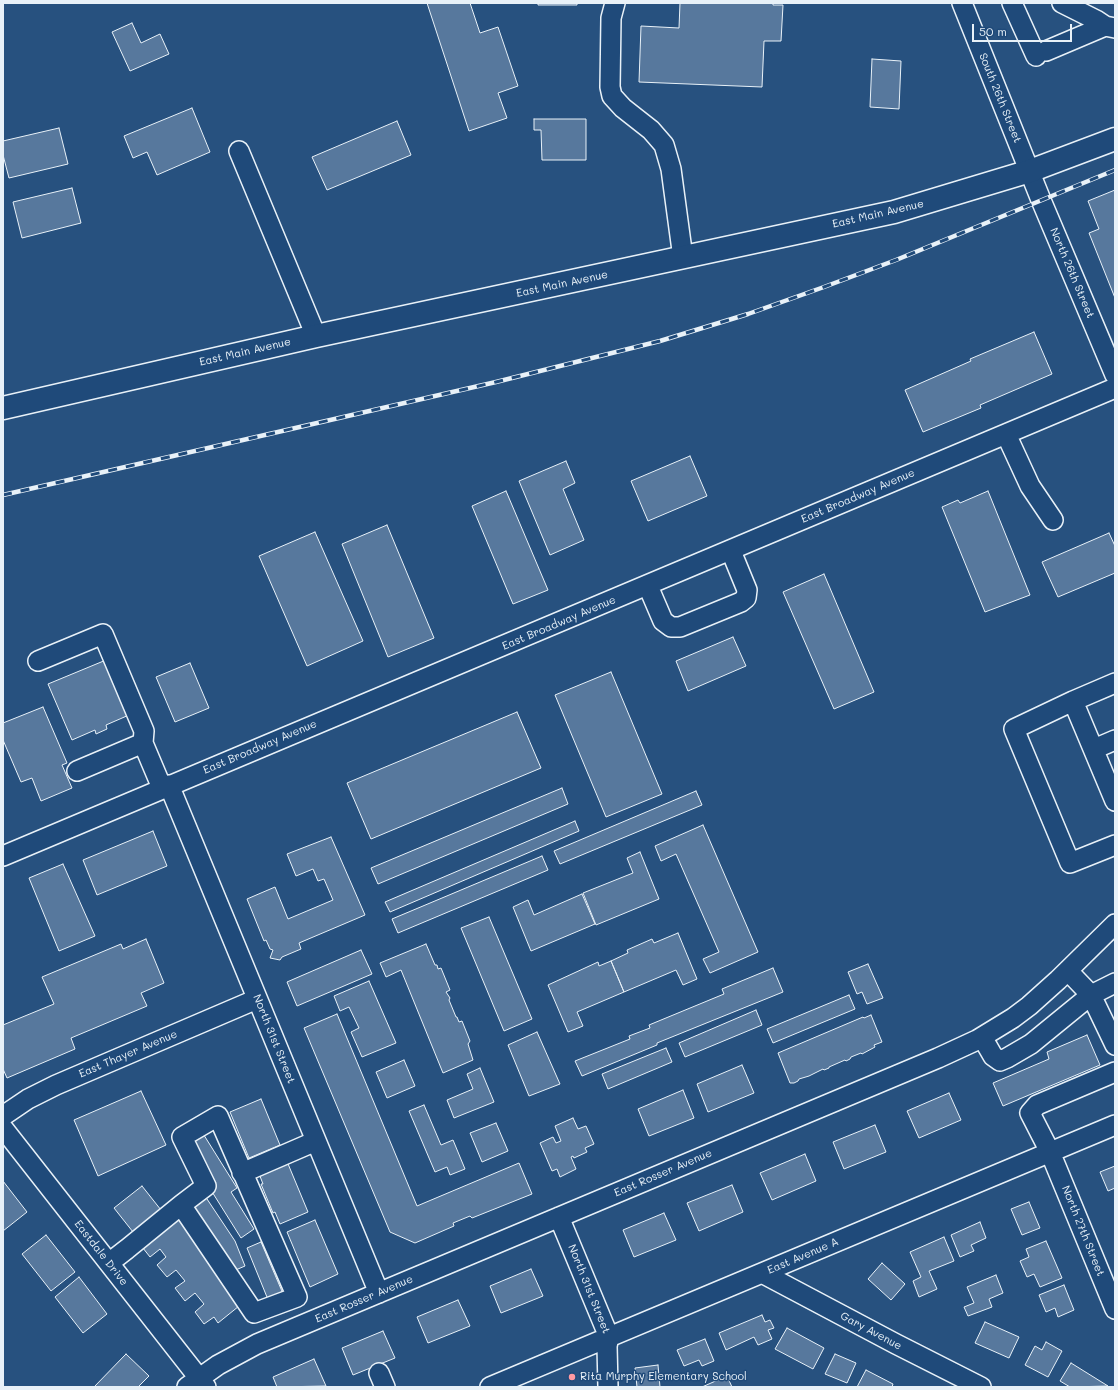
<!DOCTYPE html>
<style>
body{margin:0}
#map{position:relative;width:1118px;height:1390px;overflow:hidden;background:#27517f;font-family:Mali,sans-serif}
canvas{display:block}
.frame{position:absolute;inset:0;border:4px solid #e8f1f8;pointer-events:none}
.scale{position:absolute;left:972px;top:24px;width:100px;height:18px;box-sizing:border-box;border:2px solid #e8f1f8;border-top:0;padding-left:5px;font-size:12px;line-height:14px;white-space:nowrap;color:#e8f1f8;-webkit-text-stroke:3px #1f4a7a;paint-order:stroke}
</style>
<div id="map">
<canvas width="1118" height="1390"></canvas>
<div class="frame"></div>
<div class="scale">50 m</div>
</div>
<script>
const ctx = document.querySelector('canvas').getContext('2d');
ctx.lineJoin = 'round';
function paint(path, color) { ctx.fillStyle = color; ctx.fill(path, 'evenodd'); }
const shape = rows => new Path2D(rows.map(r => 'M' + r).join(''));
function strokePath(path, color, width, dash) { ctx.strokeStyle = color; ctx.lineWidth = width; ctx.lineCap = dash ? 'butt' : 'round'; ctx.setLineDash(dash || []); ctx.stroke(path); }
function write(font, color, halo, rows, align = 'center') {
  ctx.font = font + ' Mali,sans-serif'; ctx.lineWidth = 3; ctx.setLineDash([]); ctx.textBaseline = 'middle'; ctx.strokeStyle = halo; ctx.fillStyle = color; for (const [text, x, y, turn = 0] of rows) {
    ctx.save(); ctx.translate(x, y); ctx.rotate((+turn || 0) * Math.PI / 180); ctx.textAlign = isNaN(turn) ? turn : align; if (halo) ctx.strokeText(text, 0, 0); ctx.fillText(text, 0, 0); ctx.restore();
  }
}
const building = shape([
 [427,3,470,3,480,33,498,27,518,86,498,93,507,118,469,131,427,3],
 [538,3,577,3,577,5,538,5,538,3],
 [680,3,773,3,773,5,783,5,781,41,764,41,762,87,639,82,641,26,679,28,680,3],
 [132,23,141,43,160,34,169,54,130,71,112,32,132,23],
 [872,59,901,61,899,109,870,107,872,59],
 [192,108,210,152,157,175,147,152,133,158,124,136,192,108],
 [534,119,586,119,586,160,542,160,541,130,534,130,534,119],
 [397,121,411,155,327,190,312,157,397,121],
 [59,128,68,164,9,178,3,155,3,141,59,128],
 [72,188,81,223,22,238,13,202,72,188],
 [1115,190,1115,298,1089,233,1099,229,1088,201,1115,190],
 [1034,332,1052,374,980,405,981,408,923,432,905,390,971,361,970,359,1034,332],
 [690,456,707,496,648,521,631,481,690,456],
 [566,461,575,483,563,489,584,540,550,555,519,481,566,461],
 [506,491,548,590,513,604,472,506,506,491],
 [988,491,1030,595,985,612,942,507,958,500,960,503,988,491],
 [387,525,434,638,388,657,342,544,387,525],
 [315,532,363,641,307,666,259,556,315,532],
 [1109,533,1115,546,1115,573,1058,597,1042,562,1109,533],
 [824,574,874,692,834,709,783,592,824,574],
 [733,637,746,666,688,691,676,661,733,637],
 [106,660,129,715,106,725,107,729,96,734,95,730,72,740,48,684,106,660],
 [190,663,209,708,175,722,156,677,190,663],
 [611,672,662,794,606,817,555,695,611,672],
 [43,707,67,763,62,765,72,788,41,801,32,778,21,782,3,740,3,723,43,707],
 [517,712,541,768,371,839,347,783,517,712],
 [562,788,568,804,378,884,371,868,562,788],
 [696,791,702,805,560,864,554,851,696,791],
 [575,821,579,831,390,912,385,902,575,821],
 [703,825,758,952,710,973,703,959,719,952,676,854,661,861,655,846,703,825],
 [153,831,167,866,97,895,83,860,153,831],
 [331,837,365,915,299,943,301,949,282,957,280,960,270,958,273,950,270,949,266,940,264,941,247,899,275,887,288,919,333,900,324,879,318,881,313,869,296,876,287,854,331,837],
 [640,852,659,899,596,925,583,893,633,873,627,858,640,852],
 [542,856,548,870,398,933,392,919,542,856],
 [63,864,95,936,59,951,29,878,63,864],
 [582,894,595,924,531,951,513,907,528,900,534,915,582,894],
 [489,917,532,1019,504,1031,461,928,489,917],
 [678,933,697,979,683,985,676,970,624,992,611,961,628,953,627,950,652,939,654,943,678,933],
 [146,939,164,983,141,993,147,1006,71,1038,75,1049,7,1078,3,1069,3,1025,54,1004,42,977,121,944,123,949,146,939],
 [426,944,435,965,437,965,438,969,441,968,450,990,446,992,450,998,449,1000,456,1017,457,1017,459,1022,462,1021,470,1041,468,1044,473,1060,443,1073,401,970,386,977,380,963,426,944],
 [361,950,372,974,297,1006,287,982,361,950],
 [611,961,624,992,577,1012,583,1026,568,1032,548,985,598,962,599,966,611,961],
 [868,964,883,998,867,1004,862,992,857,994,848,972,868,964],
 [773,968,783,992,657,1043,657,1045,582,1076,575,1061,630,1039,629,1036,650,1028,649,1025,724,994,722,989,773,968],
 [369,981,396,1043,362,1057,351,1032,359,1028,349,1007,340,1011,334,996,369,981],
 [849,995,855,1009,773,1043,767,1029,849,995],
 [756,1010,762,1025,685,1057,679,1043,756,1010],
 [337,1014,417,1206,519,1163,532,1194,472,1218,470,1216,453,1223,454,1226,415,1243,390,1232,304,1028,337,1014],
 [871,1015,882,1042,874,1045,875,1047,862,1054,861,1053,851,1057,850,1059,846,1061,845,1060,829,1067,829,1068,824,1070,823,1069,809,1076,799,1079,798,1081,794,1083,790,1083,778,1053,863,1017,864,1018,871,1015],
 [537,1032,560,1084,529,1096,508,1045,537,1032],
 [1087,1035,1100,1065,1003,1106,993,1083,1049,1059,1047,1052,1087,1035],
 [666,1048,672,1062,608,1089,602,1074,666,1048],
 [404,1060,415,1086,387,1098,376,1072,404,1060],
 [742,1065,754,1093,708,1112,697,1084,742,1065],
 [480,1068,494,1102,454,1118,447,1100,473,1089,467,1074,480,1068],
 [683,1090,694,1118,649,1136,638,1109,683,1090],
 [141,1091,166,1145,98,1176,74,1120,141,1091],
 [949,1093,961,1120,919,1138,907,1111,949,1093],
 [261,1099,280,1145,249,1158,230,1112,261,1099],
 [424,1105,441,1145,453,1140,465,1169,450,1175,447,1167,435,1172,409,1111,424,1105],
 [573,1118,578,1129,586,1126,594,1144,585,1148,587,1152,574,1158,573,1156,571,1157,576,1169,560,1177,557,1169,552,1171,540,1143,553,1137,556,1143,561,1141,555,1126,573,1118],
 [496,1123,508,1151,482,1162,470,1133,496,1123],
 [875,1125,886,1152,844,1169,833,1142,875,1125],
 [202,1132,237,1188,231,1192,254,1229,241,1238,209,1187,216,1183,190,1140,202,1132],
 [805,1154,816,1181,772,1200,760,1173,805,1154],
 [286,1159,308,1212,280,1224,275,1212,273,1213,261,1184,263,1184,258,1171,286,1159],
 [1115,1166,1115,1188,1108,1191,1100,1172,1115,1166],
 [3,1181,27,1212,3,1231,3,1181],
 [732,1185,743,1212,699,1231,687,1203,732,1185],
 [142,1186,161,1210,133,1232,114,1208,142,1186],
 [203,1193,235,1241,245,1266,231,1272,222,1248,190,1201,203,1193],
 [1029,1202,1040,1228,1022,1235,1011,1209,1029,1202],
 [664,1213,676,1240,634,1257,623,1230,664,1213],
 [178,1218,244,1302,218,1323,214,1317,204,1324,195,1312,204,1304,195,1293,185,1301,175,1288,185,1281,176,1270,167,1277,157,1265,166,1257,160,1249,150,1257,139,1243,178,1218],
 [315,1220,338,1274,310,1287,287,1232,315,1220],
 [980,1222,986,1238,971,1245,974,1251,960,1257,951,1235,980,1222],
 [46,1235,75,1272,51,1291,22,1254,46,1235],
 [944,1237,954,1261,929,1271,937,1289,919,1297,913,1281,921,1277,910,1252,944,1237],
 [1046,1241,1062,1278,1040,1287,1034,1274,1027,1277,1020,1261,1029,1257,1026,1249,1046,1241],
 [261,1242,284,1296,269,1302,247,1248,261,1242],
 [882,1263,905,1284,891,1300,868,1279,882,1263],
 [531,1269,543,1296,501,1313,490,1286,531,1269],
 [996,1275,1003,1293,989,1299,992,1307,968,1316,964,1307,974,1303,967,1287,996,1275],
 [79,1277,107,1314,83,1333,55,1297,79,1277],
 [1064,1285,1074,1310,1058,1317,1055,1308,1046,1312,1039,1295,1064,1285],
 [458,1300,470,1326,428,1343,417,1317,458,1300],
 [762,1315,765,1322,770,1320,774,1328,768,1330,772,1339,758,1345,754,1337,726,1350,719,1333,762,1315],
 [985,1322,1019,1337,1009,1358,975,1343,985,1322],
 [787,1328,824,1348,813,1369,775,1349,787,1328],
 [383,1331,395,1358,353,1375,342,1348,383,1331],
 [705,1339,714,1361,702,1366,699,1360,684,1366,677,1350,705,1339],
 [1046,1342,1062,1351,1048,1377,1025,1365,1035,1346,1042,1350,1046,1342],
 [126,1354,149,1376,138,1387,94,1387,126,1354],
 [835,1354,856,1363,847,1383,825,1374,835,1354],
 [314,1359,326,1386,277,1387,273,1377,314,1359],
 [1071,1363,1108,1386,1070,1387,1060,1381,1071,1363],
 [658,1365,660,1387,637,1387,635,1368,658,1365],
 [866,1370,893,1384,892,1387,857,1387,866,1370],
 [727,1376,732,1387,702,1387,727,1376]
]);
const minor = shape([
 [615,3,611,18,610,87,612,96,623,108,651,130,664,145,671,169,683,258],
 [962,3,1041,200,1115,375],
 [1012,3,1036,56],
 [1062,3,1096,20,1105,26,1115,28],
 [1046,51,1105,26],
 [239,151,316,336],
 [1006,434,1030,486,1053,520],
 [648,586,663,621,671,627,680,627,741,602,746,598,747,590,731,551],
 [38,661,103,634,144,731,143,743,77,771],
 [1115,683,1073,701,1115,801],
 [1073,701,1014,729,1070,863,1115,845],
 [143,743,162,788],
 [1094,749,1115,740],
 [169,785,379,1293],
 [3,856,1115,388],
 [1068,971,1091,995,1115,1045],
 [982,1037,993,1056,1000,1061,1007,1058,1031,1044,1091,995,1115,983],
 [1115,1072,1037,1105,1030,1113,1050,1152,1115,1309],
 [3,1116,28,1099,56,1085,257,999],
 [3,1128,206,1387],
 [242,1173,316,1141],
 [559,1217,609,1337,607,1346,608,1387],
 [109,1263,127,1249,181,1205,254,1313,297,1297,218,1116,182,1137,206,1186,181,1205],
 [762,1273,896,1344,981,1387],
 [379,1373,385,1387],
 [187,1387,218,1365,257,1344,938,1058,977,1040,1013,1018,1029,1006,1058,980,1115,924],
 [490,1387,1115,1125]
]);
const major = shape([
 [3,408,316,336,894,212,1030,171,1115,139]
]);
const rail = shape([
 [3,495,496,382,660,341,748,314,824,287,896,260,1115,170]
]);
const markers = [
 [572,1377,4,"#ff9aa2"]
];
const streetNames = [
 ["South 26th Street",1000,98,68],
 ["East Main Avenue",878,214,-13],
 ["North 26th Street",1072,273,67],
 ["East Main Avenue",562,284,-12],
 ["East Main Avenue",245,352,-13],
 ["East Broadway Avenue",858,496,-23],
 ["East Broadway Avenue",559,623,-23],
 ["East Broadway Avenue",260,747,-23],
 ["North 31st Street",274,1039,68],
 ["East Thayer Avenue",128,1054,-23],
 ["East Rosser Avenue",663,1173,-23],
 ["North 27th Street",1083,1231,68],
 ["Eastdale Drive",101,1253,52],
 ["East Avenue A",803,1256,-23],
 ["North 31st Street",589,1289,68],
 ["East Rosser Avenue",364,1299,-23],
 ["Gary Avenue",871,1331,28]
];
const poiNames = [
 ["Rita Murphy Elementary School",580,1377]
];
paint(building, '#57789d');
strokePath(building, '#e8f1f8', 1);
strokePath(minor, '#e8f1f8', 22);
strokePath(major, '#e8f1f8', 25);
strokePath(minor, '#1f4a7a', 19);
strokePath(major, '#1f4a7a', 22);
strokePath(rail, '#e8f1f8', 4.5);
strokePath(rail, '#1f4a7a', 3, [9]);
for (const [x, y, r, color] of markers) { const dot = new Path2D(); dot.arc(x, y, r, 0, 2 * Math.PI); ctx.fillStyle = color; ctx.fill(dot); strokePath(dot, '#1f4a7a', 1.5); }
write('11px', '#e8f1f8', '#1f4a7a', streetNames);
write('11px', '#e8f1f8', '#1f4a7a', poiNames, 'left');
</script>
